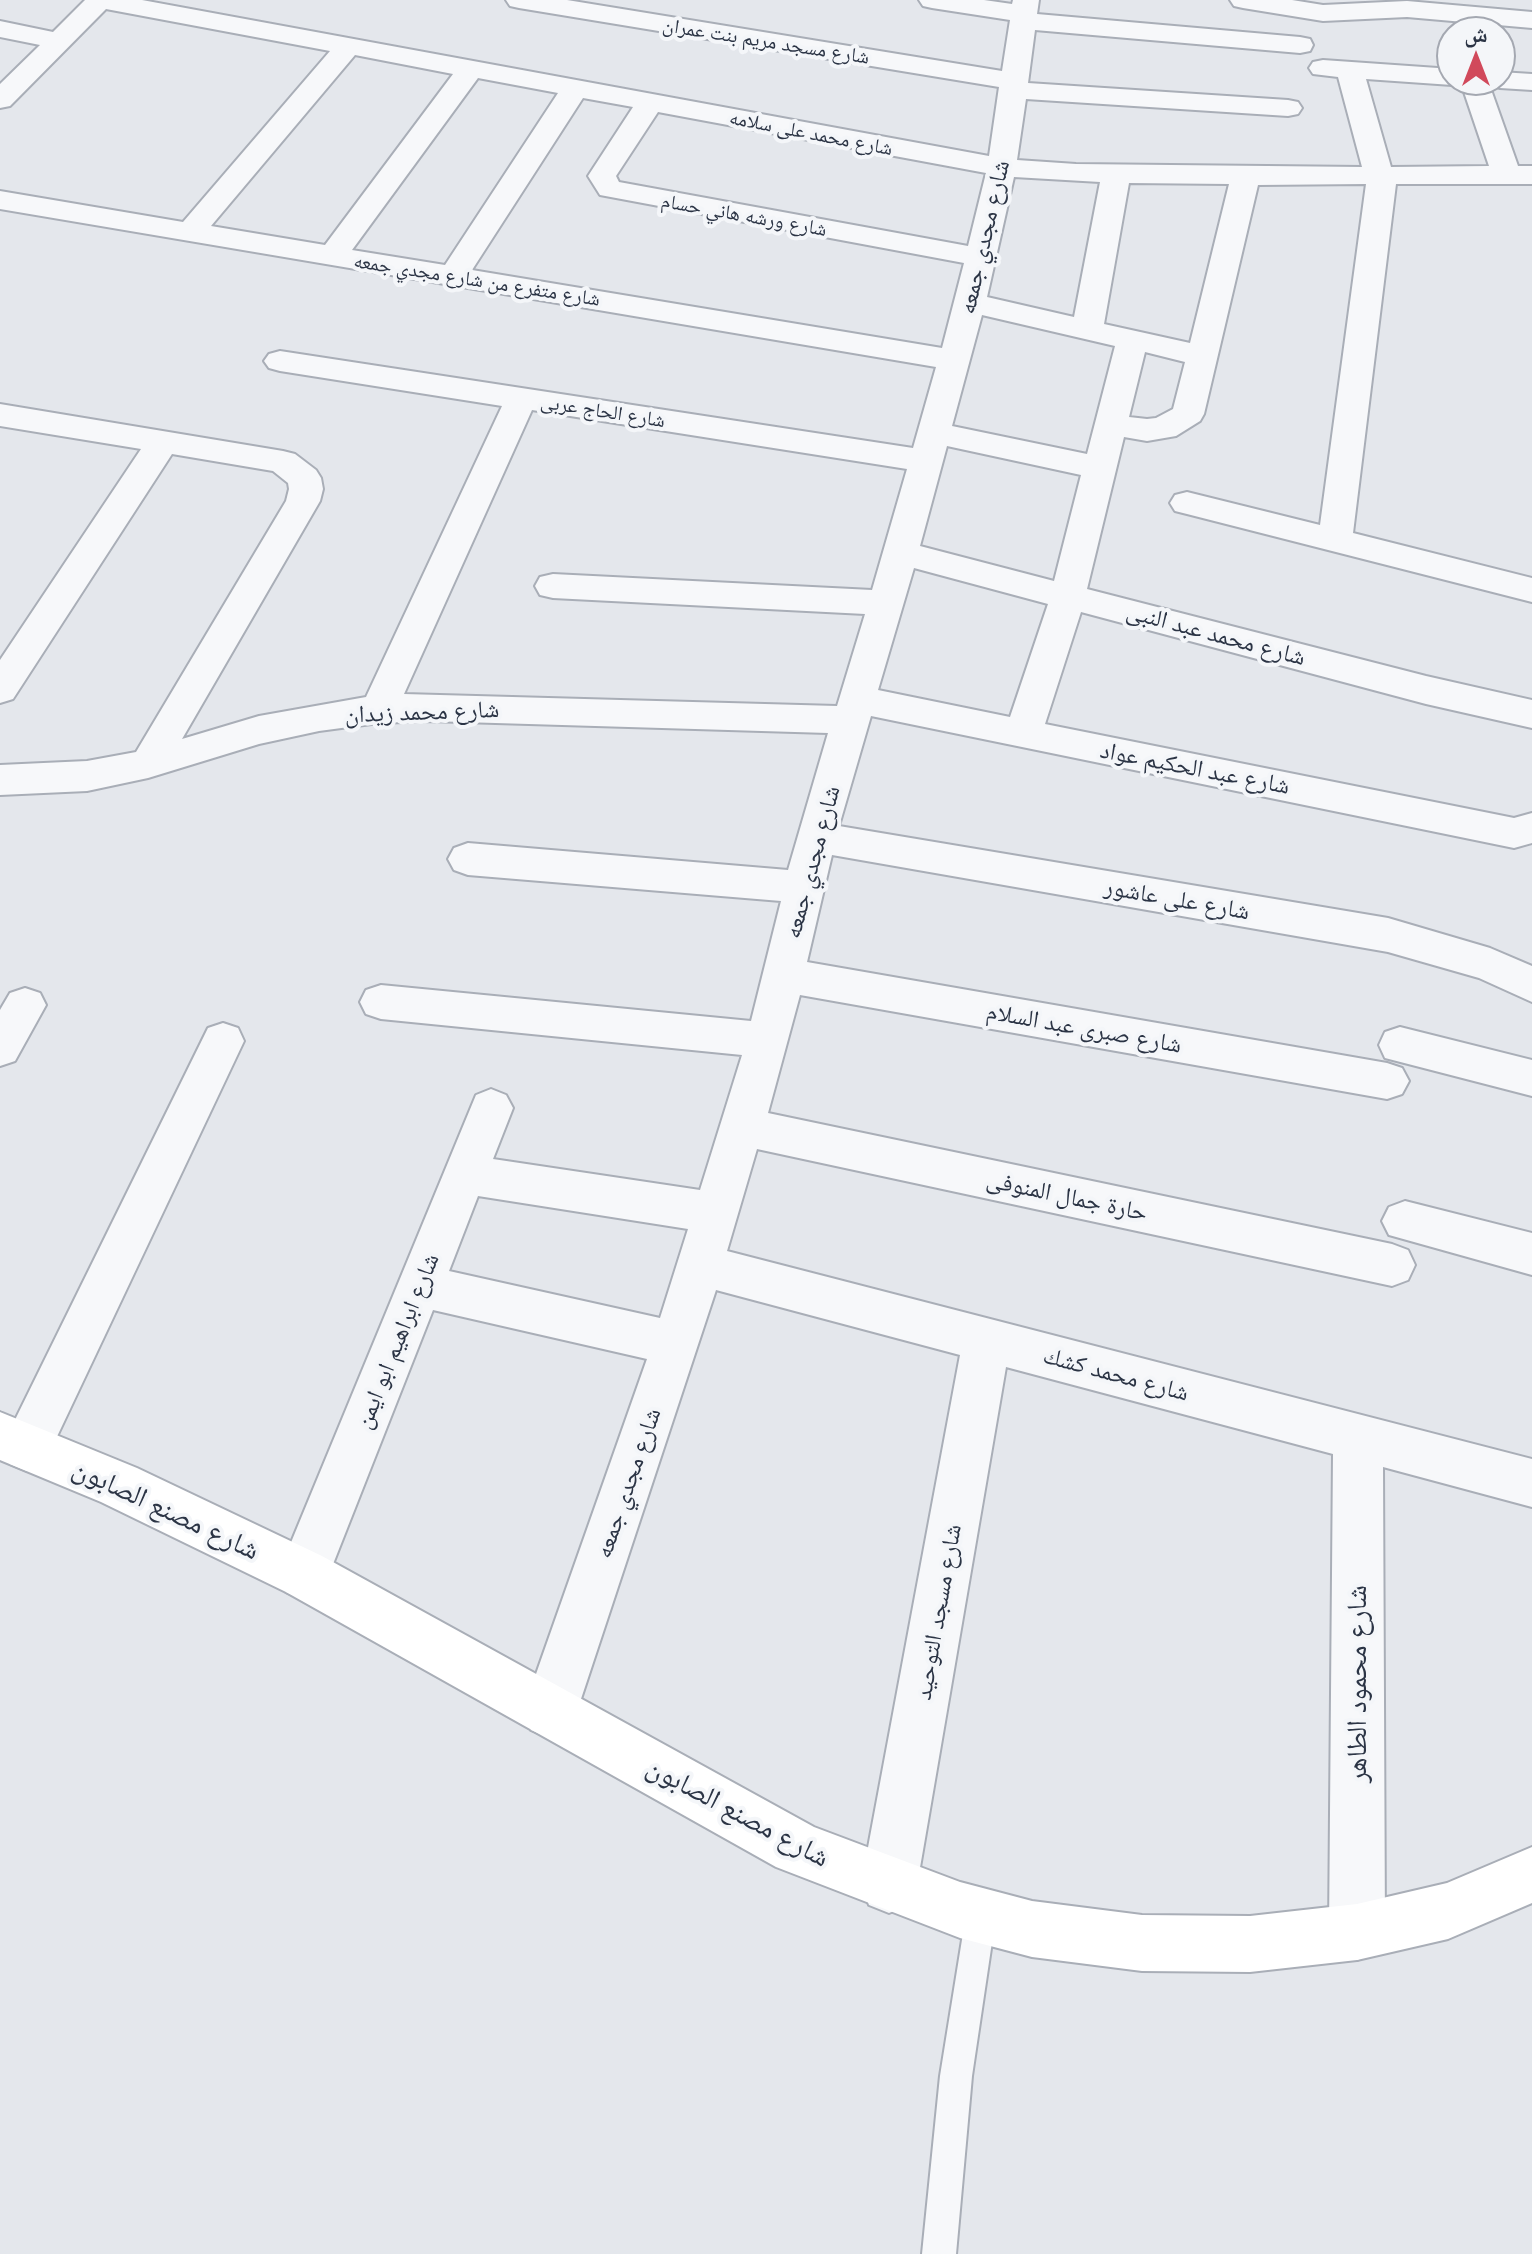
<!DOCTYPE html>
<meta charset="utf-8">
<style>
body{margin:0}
#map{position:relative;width:1532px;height:2254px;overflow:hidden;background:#e4e7ec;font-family:Lato,"Noto Naskh Arabic",sans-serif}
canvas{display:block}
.north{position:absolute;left:1436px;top:16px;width:80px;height:80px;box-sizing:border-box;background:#f4f6f9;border:2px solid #a4a8b1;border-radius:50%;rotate:0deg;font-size:22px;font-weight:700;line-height:32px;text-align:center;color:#2b3445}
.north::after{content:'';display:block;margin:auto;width:28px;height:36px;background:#d1495b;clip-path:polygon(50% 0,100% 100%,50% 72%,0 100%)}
</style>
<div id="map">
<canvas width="1532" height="2254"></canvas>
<div class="north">ش</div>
</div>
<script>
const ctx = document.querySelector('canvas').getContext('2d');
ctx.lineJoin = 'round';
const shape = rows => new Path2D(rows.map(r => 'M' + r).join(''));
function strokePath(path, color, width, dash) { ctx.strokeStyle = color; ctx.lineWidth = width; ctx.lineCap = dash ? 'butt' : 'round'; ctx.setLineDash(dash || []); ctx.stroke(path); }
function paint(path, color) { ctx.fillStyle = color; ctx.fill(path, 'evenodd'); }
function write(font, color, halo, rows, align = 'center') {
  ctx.font = font + ' Lato,"Noto Naskh Arabic",sans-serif'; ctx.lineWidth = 8; ctx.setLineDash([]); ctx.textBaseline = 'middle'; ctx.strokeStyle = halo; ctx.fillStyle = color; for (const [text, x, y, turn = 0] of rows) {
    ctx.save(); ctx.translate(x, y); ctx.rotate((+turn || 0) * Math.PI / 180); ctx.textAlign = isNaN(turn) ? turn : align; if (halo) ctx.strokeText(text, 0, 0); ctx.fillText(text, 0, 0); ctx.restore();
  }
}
const lane = shape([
 [981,1900,992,1904,996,1915,972,2076,956,2254,922,2254,940,2076,966,1915,970,1904,981,1900]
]);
const street = shape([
 [85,0,142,0,989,156,999,87,519,8,510,6,506,0,567,0,1002,71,1010,20,932,8,923,6,919,0,984,0,1012,4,1013,0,1039,0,1037,14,1300,37,1310,39,1313,45,1310,51,1300,53,1035,30,1028,83,1288,100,1298,102,1302,108,1298,114,1288,116,1026,99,1017,160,1076,164,1362,167,1338,77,1313,74,1309,68,1313,62,1323,60,1452,69,1452,80,1500,80,1500,72,1532,74,1532,90,1500,88,1489,84,1518,166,1532,166,1532,184,1396,184,1353,533,1532,578,1532,602,1187,514,1175,511,1170,503,1175,495,1187,492,1320,525,1366,184,1258,185,1204,414,1200,421,1176,436,1147,441,1124,437,1087,589,1426,676,1532,700,1532,728,1426,704,1081,612,1045,724,1514,818,1532,813,1532,843,1514,848,871,716,839,826,1388,918,1490,948,1532,966,1532,1002,1479,978,1388,952,832,855,807,962,1387,1063,1402,1068,1409,1081,1402,1094,1387,1099,800,995,768,1113,1392,1244,1408,1250,1415,1265,1408,1280,1392,1286,757,1149,727,1251,1532,1459,1532,1507,1383,1467,1385,1932,1377,1952,1357,1960,1337,1952,1329,1932,1333,1454,1006,1367,917,1885,909,1905,889,1913,869,1905,861,1885,960,1355,716,1290,577,1711,569,1730,550,1738,531,1730,523,1711,647,1359,433,1310,322,1592,304,1600,286,1592,278,1574,476,1095,491,1089,506,1095,513,1108,493,1159,700,1190,742,1055,381,1019,366,1014,360,1002,366,990,381,985,751,1021,781,901,468,875,454,870,448,859,454,848,468,843,788,870,828,733,429,721,379,723,319,731,259,744,148,778,87,791,0,795,0,765,87,761,136,752,286,501,289,489,288,483,273,471,172,454,13,699,0,703,0,660,141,449,0,426,0,404,283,451,295,454,316,470,321,478,323,489,320,501,182,739,259,716,366,697,502,406,280,371,269,368,264,361,269,354,280,351,913,448,936,367,0,209,0,191,183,222,330,51,106,9,10,106,0,108,0,84,40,45,0,37,0,21,53,32,85,0],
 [355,55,453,74,325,245,211,226,355,55],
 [478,78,558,93,445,265,352,250,478,78],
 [1366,79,1452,85,1461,83,1489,166,1391,167,1366,79],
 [583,98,633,107,588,176,600,195,964,263,942,348,472,270,583,98],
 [658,112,986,173,968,246,619,182,616,176,658,112],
 [1014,177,1100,182,1074,317,987,297,1014,177],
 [1129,183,1229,184,1190,343,1104,324,1129,183],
 [982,315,1115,346,1087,454,952,426,982,315],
 [1145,352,1185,362,1173,409,1156,418,1147,419,1129,417,1145,352],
 [532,410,907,469,872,590,553,574,540,577,535,586,540,595,553,598,865,614,837,706,404,694,532,410],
 [947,446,1081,475,1054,581,920,546,947,446],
 [914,568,1048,604,1010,717,878,690,914,568],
 [478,1196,688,1229,660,1318,449,1271,478,1196],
 [1230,0,1292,0,1323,5,1407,1,1532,12,1532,28,1407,17,1323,21,1243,8,1234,6,1230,0],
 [25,988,40,993,46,1005,15,1061,0,1066,0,1010,10,993,25,988],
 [223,1023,238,1028,244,1041,44,1464,27,1471,10,1464,2,1447,10,1430,208,1028,223,1023],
 [1400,1027,1532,1060,1532,1096,1385,1058,1379,1045,1385,1032,1400,1027],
 [1405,1201,1532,1233,1532,1275,1389,1235,1382,1221,1389,1207,1405,1201]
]);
const secondary = shape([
 [0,1412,137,1468,322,1556,814,1827,960,1882,1032,1901,1142,1915,1250,1916,1357,1904,1447,1883,1532,1847,1532,1903,1448,1939,1357,1960,1250,1972,1142,1971,1032,1957,960,1938,776,1867,286,1592,101,1502,0,1460,0,1412]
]);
const farStreetnames = [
 ["شارع مسجد مريم بنت عمران",766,41,9],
 ["شارع محمد على سلامه",811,133,11],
 ["شارع ورشه هاني حسام",744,215,10],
 ["شارع متفرع من شارع مجدي جمعه",477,280,9],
 ["شارع الحاج عربى",603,411,9]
];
const streetNames = [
 ["شارع مجدي جمعه",984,237,-77],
 ["شارع محمد عبد النبى",1216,634,15],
 ["شارع محمد زيدان",422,712,-2],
 ["شارع عبد الحكيم عواد",1195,768,11],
 ["شارع مجدي جمعه",812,862,-75],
 ["شارع على عاشور",1177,899,10],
 ["شارع صبرى عبد السلام",1084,1028,10],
 ["حارة جمال المنوفى",1067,1196,12],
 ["شارع ابراهيم ابو ايمن",397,1341,-68],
 ["شارع محمد كشك",1116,1374,15],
 ["شارع مجدي جمعه",628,1483,-71],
 ["شارع مسجد التوحيد",938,1612,-80]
];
const nearStreetnames = [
 ["شارع مصنع الصابون",166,1509,25],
 ["شارع محمود الطاهر",1357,1684,-90],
 ["شارع مصنع الصابون",738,1812,28]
];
strokePath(lane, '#a9aeb7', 4);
strokePath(street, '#a9aeb7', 4);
strokePath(secondary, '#a9aeb7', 4);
paint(lane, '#f7f8fa');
paint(street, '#f7f8fa');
paint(secondary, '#fff');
write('20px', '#2b3445', '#f4f6f9', farStreetnames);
write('24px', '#2b3445', '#f4f6f9', streetNames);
write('28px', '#2b3445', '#f4f6f9', nearStreetnames);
</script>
